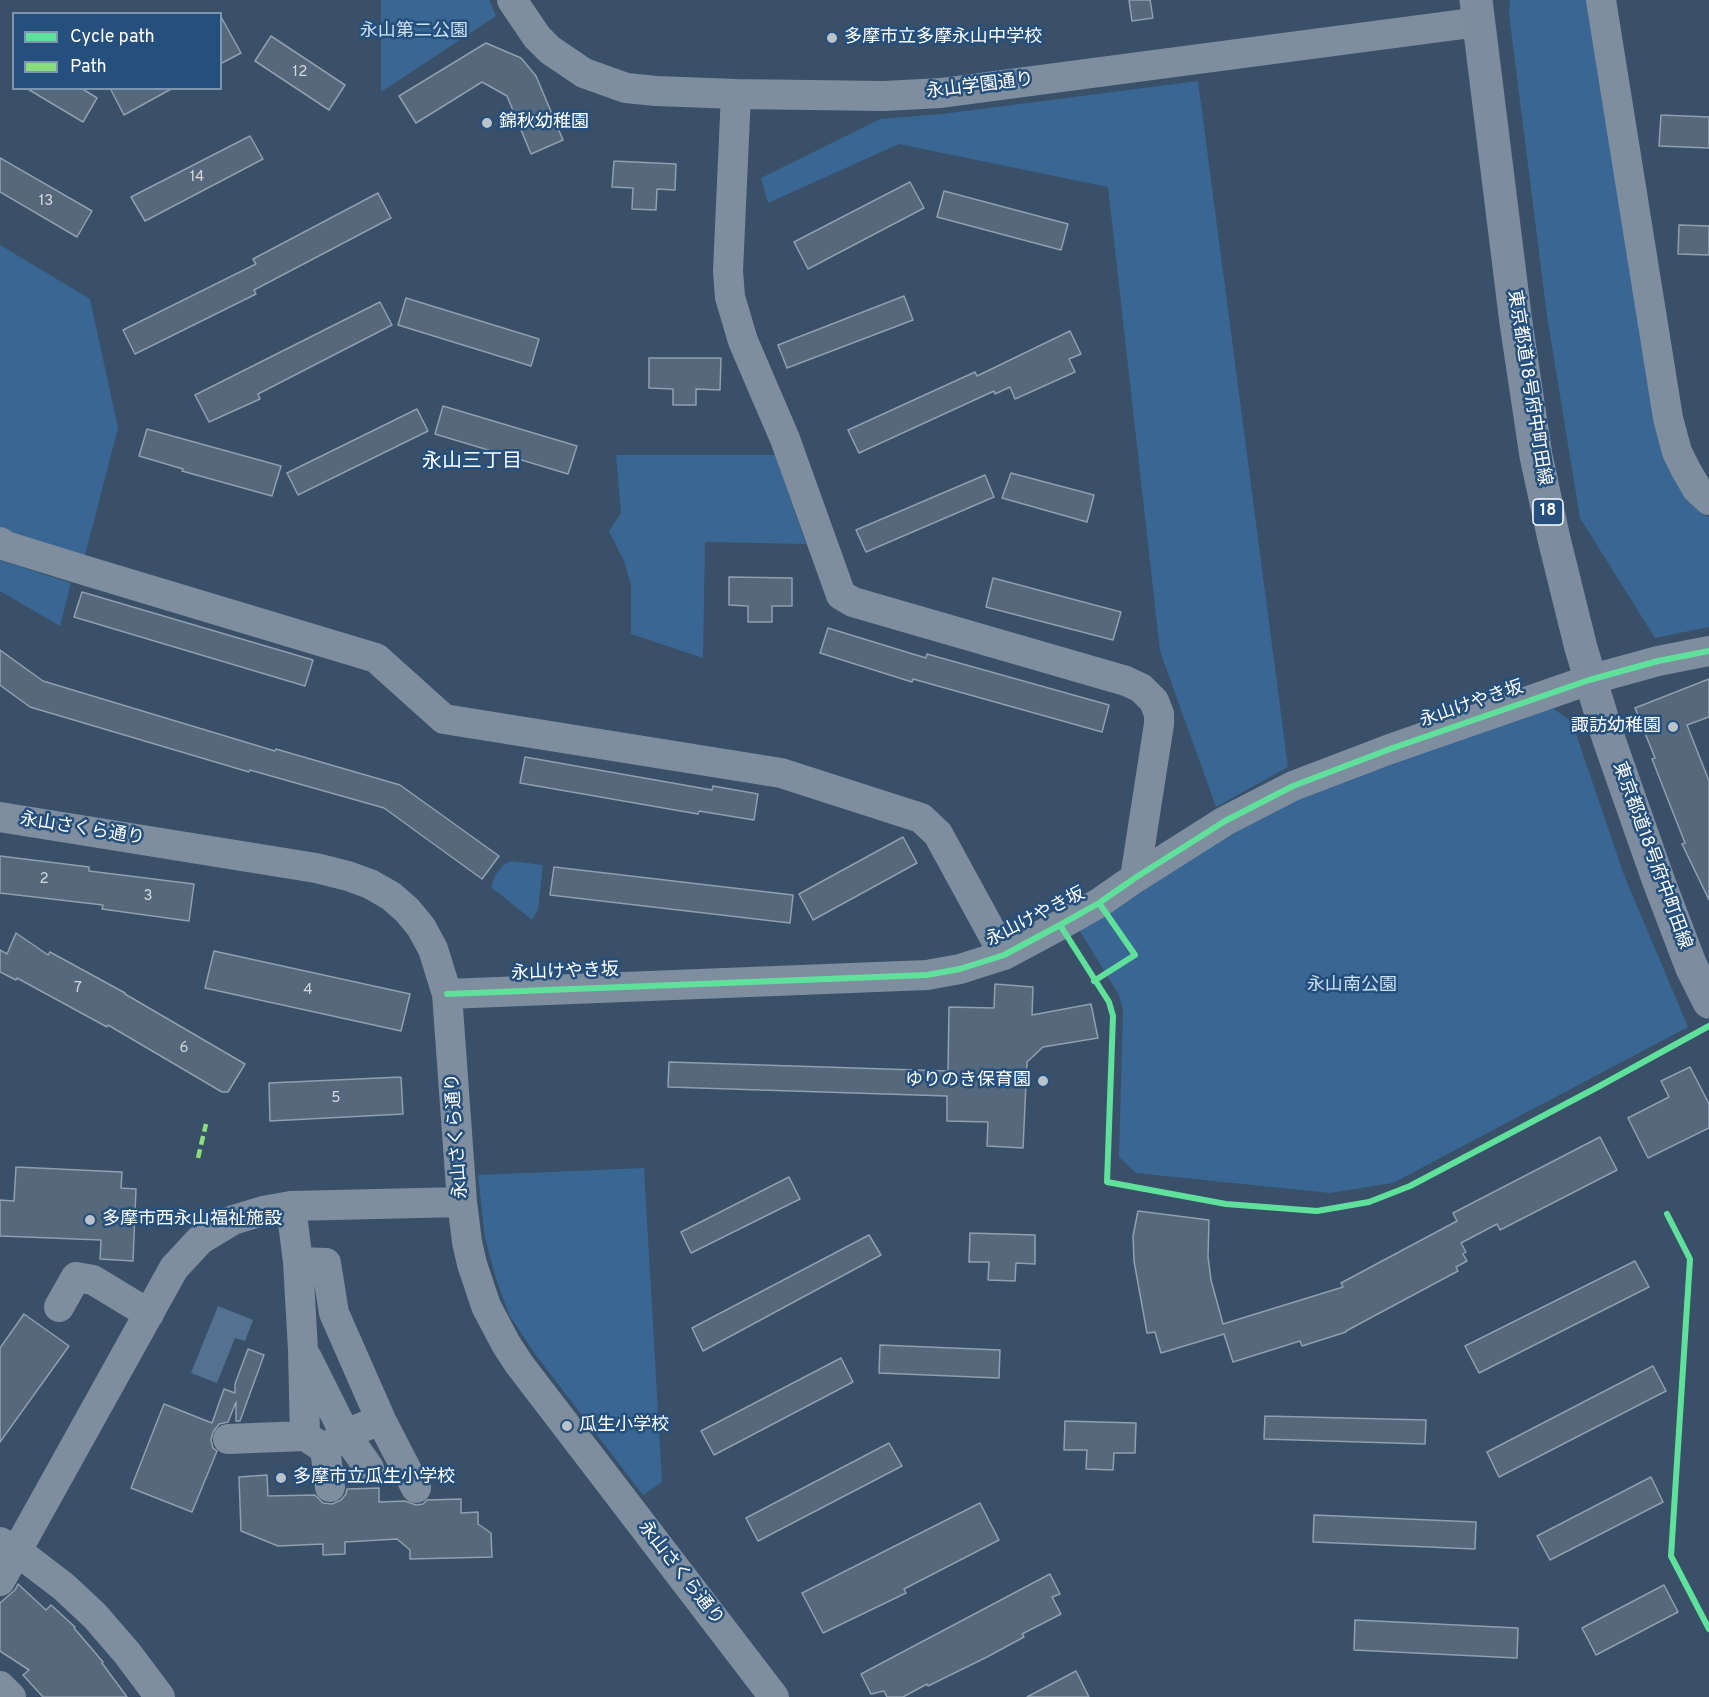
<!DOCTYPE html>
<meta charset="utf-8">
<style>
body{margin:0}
#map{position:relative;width:1709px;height:1697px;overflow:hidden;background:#395068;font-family:Overpass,sans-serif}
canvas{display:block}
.legend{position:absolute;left:12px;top:12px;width:210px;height:78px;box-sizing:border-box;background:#254f7c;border:2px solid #7c95b0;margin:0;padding:8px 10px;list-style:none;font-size:18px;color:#fff}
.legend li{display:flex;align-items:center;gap:12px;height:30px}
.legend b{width:30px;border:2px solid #7c95b0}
</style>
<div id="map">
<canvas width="1709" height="1697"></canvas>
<ul class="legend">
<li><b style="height:8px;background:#60e19b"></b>Cycle path</li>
<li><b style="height:8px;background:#8add7b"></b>Path</li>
</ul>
</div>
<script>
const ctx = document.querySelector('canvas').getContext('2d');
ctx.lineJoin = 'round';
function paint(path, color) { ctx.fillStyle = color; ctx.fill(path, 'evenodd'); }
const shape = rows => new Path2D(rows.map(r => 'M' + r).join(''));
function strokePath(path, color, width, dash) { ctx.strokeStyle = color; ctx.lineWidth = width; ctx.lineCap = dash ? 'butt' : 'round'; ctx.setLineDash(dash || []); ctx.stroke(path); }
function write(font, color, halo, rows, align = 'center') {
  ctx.font = font + ' Overpass,"Noto Sans JP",sans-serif'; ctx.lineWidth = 5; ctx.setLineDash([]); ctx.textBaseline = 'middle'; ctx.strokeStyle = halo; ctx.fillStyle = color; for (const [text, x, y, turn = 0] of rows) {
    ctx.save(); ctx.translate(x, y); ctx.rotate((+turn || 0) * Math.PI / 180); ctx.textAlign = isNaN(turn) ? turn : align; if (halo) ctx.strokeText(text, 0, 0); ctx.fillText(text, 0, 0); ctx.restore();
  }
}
const green = shape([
 [381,0,489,0,496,16,381,92],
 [1510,0,1587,0,1678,480,1706,516,1709,517,1709,627,1655,638,1580,518,1547,316,1509,14],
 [1198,81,1288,767,1216,807,1160,651,1108,187,899,144,768,203,761,178,880,119,942,114],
 [0,245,90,299,118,428,84,559,0,530],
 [616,455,775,455,806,544,705,542,703,658,631,634,631,585,624,561,609,531,621,513],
 [0,560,71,583,60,626,0,591],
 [1550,706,1572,722,1624,875,1688,1027,1393,1183,1330,1193,1136,1173,1119,1157,1123,1010,1119,995,1075,923,1261,815,1300,796],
 [511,861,543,865,538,909,532,920,491,887,495,876,503,865],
 [644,1168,662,1482,643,1495,535,1354,510,1316,497,1282,485,1238,478,1175]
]);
const water = shape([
 [218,1306,253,1320,245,1341,235,1338,217,1383,191,1373]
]);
const building = shape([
 [1129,0,1150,0,1153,18,1132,21,1129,0],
 [220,15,241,53,220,64,220,15],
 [271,36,345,85,329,110,255,61,271,36],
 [486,43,521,58,536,76,563,140,531,154,507,96,482,82,416,123,399,96,486,43],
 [26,88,81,88,97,98,83,122,26,88],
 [110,88,173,88,124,115,110,88],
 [1661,115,1709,117,1709,148,1659,146,1661,115],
 [250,136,263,159,145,221,131,197,250,136],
 [0,158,92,211,77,237,0,192,0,158],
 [614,161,676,164,675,190,657,189,656,210,632,209,633,188,612,187,614,161],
 [910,182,924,208,808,269,794,242,910,182],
 [944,191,1068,224,1061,250,937,217,944,191],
 [378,193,391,218,254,290,256,294,135,354,123,330,256,264,253,259,378,193],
 [1679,225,1709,226,1709,255,1678,254,1679,225],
 [904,296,913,320,787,368,778,345,904,296],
 [406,298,539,339,531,366,398,325,406,298],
 [380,302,392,325,258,394,260,399,209,422,195,395,380,302],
 [1070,331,1081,354,1069,359,1075,372,1015,399,1010,387,995,394,994,391,859,453,848,430,975,372,977,376,1070,331],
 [649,358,721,358,720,390,696,389,696,405,673,405,673,389,649,388,649,358],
 [443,406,577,446,568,474,435,434,443,406],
 [417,409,428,431,298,495,287,473,417,409],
 [147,429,281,466,272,496,182,471,183,469,139,456,147,429],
 [1011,473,1094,495,1087,522,1002,498,1011,473],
 [985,475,994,497,866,552,856,530,985,475],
 [729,577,792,578,792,606,772,606,772,622,748,622,748,606,729,605,729,577],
 [993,578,1121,612,1113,640,986,607,993,578],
 [82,592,313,660,305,686,74,617,82,592],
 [828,628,926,658,927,654,1109,705,1102,732,913,679,912,682,820,653,828,628],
 [0,650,43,681,275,751,276,749,400,785,499,856,482,879,384,808,250,770,249,772,30,707,0,685,0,650],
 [1709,679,1709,717,1687,725,1709,781,1709,900,1682,844,1685,843,1652,759,1655,758,1635,708,1709,679],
 [525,757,712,790,713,786,758,794,754,820,699,811,698,814,520,783,525,757],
 [903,837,917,863,813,920,799,894,903,837],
 [0,856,89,867,89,871,194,884,189,921,102,909,103,905,0,893,0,856],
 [554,867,793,895,790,923,550,895,554,867],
 [16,933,48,955,50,952,125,993,125,994,245,1064,228,1092,222,1092,108,1025,107,1027,17,978,16,980,0,972,0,950,7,954,16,933],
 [214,951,410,994,401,1031,205,988,214,951],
 [995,984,1033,987,1032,1015,1091,1004,1098,1038,1043,1047,1027,1062,1023,1148,987,1146,988,1122,947,1121,947,1096,668,1087,669,1062,948,1071,949,1007,994,1008,995,984],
 [1690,1067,1709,1104,1709,1128,1648,1158,1628,1118,1669,1097,1661,1081,1690,1067],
 [401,1077,403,1114,270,1121,269,1083,401,1077],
 [1600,1137,1617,1170,1500,1230,1497,1224,1461,1243,1466,1252,1463,1254,1467,1261,1456,1267,1458,1271,1346,1331,1346,1332,1302,1346,1300,1341,1233,1362,1224,1334,1161,1353,1155,1332,1147,1333,1134,1261,1133,1236,1138,1211,1209,1220,1208,1257,1211,1280,1223,1324,1343,1287,1341,1283,1457,1221,1453,1213,1600,1137],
 [16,1167,122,1172,121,1188,136,1189,133,1261,100,1259,101,1240,0,1236,0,1200,14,1201,16,1167],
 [789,1177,800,1199,691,1253,681,1232,789,1177],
 [970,1233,1035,1235,1035,1264,1016,1263,1015,1281,988,1280,989,1262,969,1262,970,1233],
 [869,1235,881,1255,703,1351,692,1328,869,1235],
 [1635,1261,1649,1287,1479,1373,1465,1346,1635,1261],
 [24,1314,69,1346,0,1442,0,1348,24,1314],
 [880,1345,1000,1350,999,1378,879,1373,880,1345],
 [248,1349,264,1355,240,1421,236,1421,236,1402,228,1422,219,1424,213,1432,211,1440,213,1448,217,1451,192,1512,131,1488,164,1404,212,1423,224,1389,235,1393,235,1384,248,1349],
 [841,1358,853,1382,714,1455,701,1431,841,1358],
 [1653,1366,1666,1391,1499,1477,1487,1452,1653,1366],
 [1265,1416,1426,1420,1425,1444,1264,1439,1265,1416],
 [1065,1421,1136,1423,1135,1453,1114,1453,1113,1470,1086,1469,1087,1450,1064,1450,1065,1421],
 [889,1443,902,1466,758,1541,746,1518,889,1443],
 [267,1475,268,1496,315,1495,323,1503,332,1504,341,1500,346,1494,347,1489,379,1488,379,1502,405,1501,416,1505,423,1504,427,1500,461,1499,461,1513,478,1512,478,1524,491,1533,492,1557,410,1559,410,1550,397,1539,345,1542,345,1554,323,1555,323,1544,278,1546,241,1531,239,1477,267,1475],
 [1651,1477,1663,1502,1550,1560,1537,1536,1651,1477],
 [980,1503,999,1540,904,1589,906,1593,823,1633,802,1593,980,1503],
 [1314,1515,1476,1522,1475,1549,1313,1542,1314,1515],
 [1050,1574,1060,1594,1052,1597,1061,1614,1022,1634,1024,1637,987,1657,928,1686,927,1684,903,1697,887,1697,884,1691,871,1694,861,1674,1050,1574],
 [18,1584,46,1610,51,1605,75,1627,74,1628,103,1662,102,1663,127,1697,43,1697,23,1675,29,1670,0,1651,0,1603,15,1590,18,1584],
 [1664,1585,1678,1612,1596,1655,1582,1628,1664,1585],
 [1355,1620,1518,1628,1517,1658,1354,1650,1355,1620],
 [1076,1671,1089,1697,1027,1697,1076,1671]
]);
const minor = shape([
 [512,0,537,37,550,50,584,73,626,88,656,91,736,94,884,96,941,93,1479,22],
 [1601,0,1668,418,1677,452,1686,470,1697,489,1709,500],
 [736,94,728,271,730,297,743,341,785,439,841,595,853,602,1126,681,1141,688,1154,701,1159,714,1159,724,1135,878],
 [0,542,6,546,90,572,376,658,444,719,781,773,921,818,938,834,1004,955],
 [0,817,316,868,348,876,370,884,391,896,407,910,421,927,433,949,447,994,462,1202,467,1242,472,1264,486,1306,506,1344,519,1364,774,1697],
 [447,994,927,975,960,969,1004,955,1060,925,1099,903,1135,878,1225,821,1293,786,1390,749,1589,680,1658,661,1709,651],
 [298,1262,326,1263,334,1313,381,1420],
 [59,1307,76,1277,93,1280,149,1314],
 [307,1358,345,1434,369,1468],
 [308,1438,325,1449,330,1487],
 [228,1439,305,1436,303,1350,298,1262,291,1206],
 [325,1449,345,1434,381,1420,416,1488],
 [0,1542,17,1551,64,1587,95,1616,127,1653,160,1697],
 [0,1581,174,1268,200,1240,233,1220,263,1211,291,1206,462,1202],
 [0,1686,11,1697]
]);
const major = shape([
 [1476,0,1516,323,1536,456,1554,539,1581,648,1608,737,1659,882,1691,966,1709,1002]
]);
const quiet = shape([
 [198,1158,206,1124]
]);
const cycleway = shape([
 [1060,925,1109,1002,1113,1016,1107,1182,1226,1204,1317,1211,1369,1202,1410,1186,1596,1088,1709,1026],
 [1094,981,1135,955,1099,903],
 [447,994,927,975,960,969,1004,955,1060,925,1099,903,1135,878,1225,821,1293,786,1390,749,1589,680,1658,661,1709,651],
 [1667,1214,1690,1259,1671,1556,1709,1629]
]);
const markers = [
 [832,38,6,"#bac2ca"],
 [487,123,6,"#bac2ca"],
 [1673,727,6,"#bac2ca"],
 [1043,1081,6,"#bac2ca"],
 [90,1220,6,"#bac2ca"],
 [567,1426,6,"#bac2ca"],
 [281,1478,6,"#bac2ca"]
];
const numberNames = [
 ["12",300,73],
 ["14",197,178],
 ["13",46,202],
 ["2",44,880],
 ["3",148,897],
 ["7",78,989],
 ["4",308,991],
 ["6",184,1049],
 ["5",336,1099]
];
const shields = [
 [1548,512,30]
];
const shieldNames = [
 ["18",1548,512]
];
const parkNames = [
 ["永山第二公園",414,32],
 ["永山南公園",1352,986]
];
const poiNames = [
 ["多摩市立多摩永山中学校",844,38],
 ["錦秋幼稚園",499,123],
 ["諏訪幼稚園",1661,727,"right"],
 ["ゆりのき保育園",1031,1081,"right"],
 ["多摩市西永山福祉施設",102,1220],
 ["瓜生小学校",579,1426],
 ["多摩市立瓜生小学校",293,1478]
];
const streetNames = [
 ["永山学園通り",980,87,-7],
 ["東京都道18号府中町田線",1528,388,81],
 ["永山けやき坂",1472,705,-19],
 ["永山さくら通り",82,830,9],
 ["東京都道18号府中町田線",1651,856,70],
 ["永山けやき坂",1036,918,-27],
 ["永山けやき坂",565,973,-2],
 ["永山さくら通り",458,1136,-94],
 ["永山さくら通り",680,1574,52]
];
const neighbourhoodNames = [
 ["永山三丁目",472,463]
];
paint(green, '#396692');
paint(water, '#537190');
paint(building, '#56687b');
strokePath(building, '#919fae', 1.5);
strokePath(minor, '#7e8e9f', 30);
strokePath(major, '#7d8c9e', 33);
strokePath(quiet, '#8add7b', 4.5, [9, 4.5]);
strokePath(cycleway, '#60e19b', 6);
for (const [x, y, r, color] of markers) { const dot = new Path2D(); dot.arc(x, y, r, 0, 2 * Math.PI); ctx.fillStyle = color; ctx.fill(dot); strokePath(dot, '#254f7c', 2); }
write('15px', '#d5d9de', null, numberNames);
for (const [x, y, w] of shields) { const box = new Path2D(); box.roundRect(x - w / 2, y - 13, w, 26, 4.5); ctx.fillStyle = '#254f7c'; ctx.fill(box); strokePath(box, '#fff', 1.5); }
write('bold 16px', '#fff', null, shieldNames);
write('18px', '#cce0f4', '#254f7c', parkNames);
write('18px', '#fff', '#254f7c', poiNames, 'left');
write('18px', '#fff', '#254f7c', streetNames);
write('20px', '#fff', '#254f7c', neighbourhoodNames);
</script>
